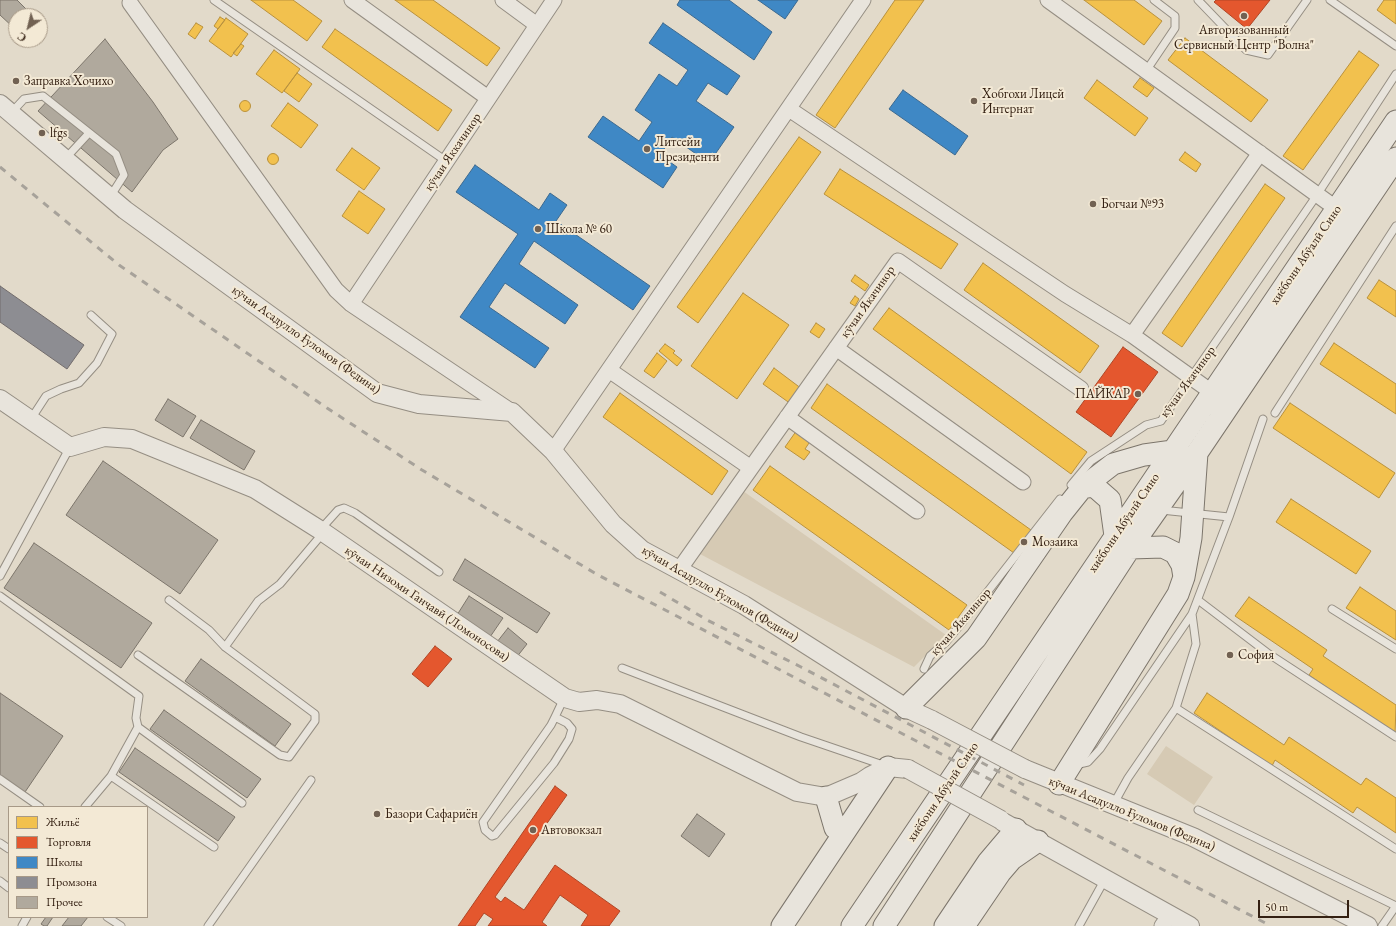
<!DOCTYPE html>
<meta charset="utf-8">
<style>
body{margin:0}
#map{position:relative;width:1396px;height:926px;overflow:hidden;background:#e2daca;font-family:"EB Garamond",serif}
canvas{display:block}
.legend{position:absolute;left:8px;top:806px;width:140px;height:112px;box-sizing:border-box;background:#f3e9d5;border:1px solid #a79987;margin:0;padding:5px 7px;list-style:none;font-size:12px;color:#342012}
.legend li{display:flex;align-items:center;gap:8px;height:20px}
.legend b{width:20px;border:1px solid #a79987}
.north{position:absolute;left:8px;top:8px;width:40px;height:40px;box-sizing:border-box;background:#f3e9d5;border:1px solid #a79987;border-radius:50%;rotate:215deg;font-size:11px;font-weight:700;line-height:16px;text-align:center;color:#342012}
.north::after{content:'';display:block;margin:auto;width:14px;height:18px;background:#716152;clip-path:polygon(50% 0,100% 100%,50% 72%,0 100%)}
.scale{position:absolute;left:1258px;top:900px;width:91px;height:18px;box-sizing:border-box;border:2px solid #342012;border-top:0;padding-left:5px;font-size:12px;line-height:14px;white-space:nowrap;color:#342012;-webkit-text-stroke:3px #f3e9d5;paint-order:stroke}
</style>
<div id="map">
<canvas width="1396" height="926"></canvas>
<ul class="legend">
<li><b style="height:11px;background:#f2c14e"></b>Жильё</li>
<li><b style="height:11px;background:#e4572e"></b>Торговля</li>
<li><b style="height:11px;background:#3f88c5"></b>Школы</li>
<li><b style="height:11px;background:#8d8d92"></b>Промзона</li>
<li><b style="height:11px;background:#b0a99d"></b>Прочее</li>
</ul>
<div class="north">С</div>
<div class="scale">50 m</div>
</div>
<script>
const ctx = document.querySelector('canvas').getContext('2d');
ctx.lineJoin = 'round';
function paint(path, color) { ctx.fillStyle = color; ctx.fill(path, 'evenodd'); }
const shape = rows => new Path2D(rows.map(r => 'M' + r).join(''));
function strokePath(path, color, width, dash) { ctx.strokeStyle = color; ctx.lineWidth = width; ctx.lineCap = dash ? 'butt' : 'round'; ctx.setLineDash(dash || []); ctx.stroke(path); }
function write(font, color, halo, rows, align = 'center') {
  ctx.font = font + ' "EB Garamond",serif'; ctx.lineWidth = 4; ctx.setLineDash([]); ctx.textBaseline = 'middle'; ctx.strokeStyle = halo; ctx.fillStyle = color; for (const [text, x, y, turn = 0] of rows) {
    ctx.save(); ctx.translate(x, y); ctx.rotate((+turn || 0) * Math.PI / 180); ctx.textAlign = isNaN(turn) ? turn : align; if (halo) ctx.strokeText(text, 0, 0); ctx.fillText(text, 0, 0); ctx.restore();
  }
}
const green = shape([
 [743,491,946,635,914,667,700,554],
 [1166,746,1213,777,1194,805,1147,774]
]);
const homes = shape([
 [251,0,293,0,322,21,307,41,251,0],
 [395,0,433,0,500,48,487,66,395,0],
 [895,0,924,0,835,128,816,115,895,0],
 [1084,0,1134,0,1162,21,1144,45,1084,0],
 [1384,0,1396,0,1396,24,1377,10,1384,0],
 [220,17,225,20,218,29,214,26,220,17],
 [226,18,248,34,231,57,209,41,226,18],
 [196,23,203,27,195,39,188,34,196,23],
 [335,29,452,110,438,131,322,47,335,29],
 [1185,38,1268,100,1251,122,1168,60,1185,38],
 [241,44,244,46,237,56,233,53,241,44],
 [274,50,300,69,282,93,256,74,274,50],
 [1359,51,1379,65,1303,170,1283,156,1359,51],
 [297,73,312,84,299,102,284,91,297,73],
 [1140,78,1154,88,1147,97,1133,87,1140,78],
 [1097,80,1148,118,1135,136,1084,98,1097,80],
 '239.5 106a5.5 5.5 0 1 1 11 0a5.5 5.5 0 1 1-11 0Z',
 [288,103,318,125,301,148,271,126,288,103],
 [799,137,821,152,698,323,677,307,799,137],
 [352,148,380,168,364,190,336,170,352,148],
 [1185,152,1201,164,1196,172,1179,160,1185,152],
 '267.5 159a5.5 5.5 0 1 1 11 0a5.5 5.5 0 1 1-11 0Z',
 [840,169,958,244,941,269,824,194,840,169],
 [1265,184,1285,198,1182,347,1162,333,1265,184],
 [359,191,385,209,368,234,342,216,359,191],
 [983,263,1099,346,1080,373,964,290,983,263],
 [855,275,869,285,865,291,851,281,855,275],
 [1379,280,1396,291,1396,317,1367,298,1379,280],
 [743,293,789,325,737,399,691,366,743,293],
 [855,296,859,299,855,306,850,303,855,296],
 [889,308,1087,452,1071,474,873,329,889,308],
 [816,323,825,329,819,338,810,332,816,323],
 [1334,343,1396,384,1396,414,1320,364,1334,343],
 [665,344,675,351,673,353,682,360,677,366,659,351,665,344],
 [657,353,667,361,654,378,644,371,657,353],
 [774,368,802,389,791,404,763,384,774,368],
 [827,384,1031,530,1014,553,811,408,827,384],
 [620,393,728,471,712,495,603,417,620,393],
 [1290,403,1395,473,1379,498,1273,428,1290,403],
 [797,430,811,440,805,449,810,452,804,460,785,447,797,430],
 [770,466,967,605,949,630,753,490,770,466],
 [1291,499,1371,551,1356,574,1276,522,1291,499],
 [1360,587,1396,611,1396,640,1346,608,1360,587],
 [1249,597,1327,650,1323,656,1396,705,1395,735,1309,675,1313,669,1235,616,1249,597],
 [1207,693,1284,745,1289,737,1361,785,1366,778,1396,798,1396,833,1357,807,1353,813,1275,760,1272,766,1194,713,1207,693]
]);
const shops = shape([
 [1216,0,1270,0,1247,29,1214,2,1216,0],
 [1123,347,1158,372,1111,437,1076,412,1123,347],
 [435,646,452,659,428,687,412,674,435,646],
 [555,786,567,795,495,897,501,902,505,897,524,910,555,865,620,911,609,926,581,926,588,915,560,895,542,922,547,926,488,926,493,919,484,913,475,926,458,926,555,786]
]);
const schools = shape([
 [680,0,729,0,772,32,754,60,677,5,680,0],
 [758,0,798,0,785,19,758,0],
 [663,23,740,76,727,95,708,83,696,101,734,127,709,163,672,137,660,155,677,167,663,188,588,137,603,116,639,141,652,122,635,110,659,74,677,86,688,70,649,43,663,23],
 [903,90,968,136,955,155,889,109,903,90],
 [475,165,539,210,550,193,567,205,556,221,650,286,633,310,534,241,519,264,578,305,565,324,505,283,489,307,549,348,535,368,460,317,518,234,456,192,475,165]
]);
const industry = shape([
 [0,286,84,345,67,369,0,322,0,286]
]);
const building = shape([
 [0,0,17,0,29,12,26,16,16,16,16,26,14,28,0,15,0,0],
 [105,39,153,102,178,139,163,150,132,192,38,111,105,39],
 [168,399,196,416,183,437,155,420,168,399],
 [201,420,255,451,244,470,190,438,201,420],
 [103,461,218,540,180,594,66,515,103,461],
 [34,543,152,623,121,668,4,588,34,543],
 [465,559,550,613,537,633,453,580,465,559],
 [469,596,503,618,490,637,457,615,469,596],
 [508,628,527,644,516,658,497,642,508,628],
 [201,659,291,724,275,746,185,681,201,659],
 [0,693,63,736,23,795,0,779,0,693],
 [164,710,261,779,247,798,150,729,164,710],
 [135,748,235,817,218,841,119,772,135,748],
 [697,814,725,834,709,857,681,836,697,814],
 [46,917,53,917,47,926,44,926,41,924,46,917],
 [69,917,88,917,81,926,62,926,69,917]
]);
const service = shape([
 [214,0,446,161],
 [1198,0,1246,50,1268,55,1307,0],
 [1330,0,1396,46],
 [1146,71,1175,28,1175,16,1154,0],
 [11,113,24,99,43,96,116,154,124,175,110,197],
 [65,159,89,133],
 [1275,413,1396,226],
 [31,419,46,396,61,389,79,383,97,363,112,334,91,315],
 [1071,485,1091,461,1146,425,1161,421,1317,195,1396,74],
 [1161,510,1229,517],
 [320,530,338,510,344,508,355,513,439,572],
 [0,576,70,447],
 [0,596,139,696,136,718,138,727,111,776,85,807],
 [1198,600,1269,654,1396,737],
 [1332,609,1396,649],
 [225,647,258,601,280,584,323,533],
 [138,655,280,755,289,757,315,721,315,714,225,647,209,630,169,600],
 [622,668,801,737,886,766],
 [924,669,930,656,946,642,985,595,1060,499],
 [1176,708,1396,849],
 [555,717,567,723,572,729,569,739,554,763,495,835,492,836,485,830,483,822,551,725,555,717,564,698],
 [138,727,242,803],
 [1075,765,1088,762,1100,749,1192,614,1229,517,1263,419],
 [111,776,214,847],
 [0,779,40,807],
 [1113,805,1128,778,1176,708,1196,644,1192,614],
 [1198,810,1396,906,1382,926],
 [0,843,9,849],
 [0,881,9,888],
 [107,917,121,926],
 [22,926,27,917],
 [208,926,311,780],
 [1079,926,1105,879]
]);
const minor = shape([
 [352,0,488,98],
 [503,0,537,25],
 [1048,0,1337,209],
 [130,3,336,290,351,304,512,412],
 [789,109,1065,294,1132,335,1213,393],
 [351,304,554,0],
 [1132,335,1260,153],
 [836,348,1023,482],
 [609,370,751,468,898,261,1081,389],
 [787,417,917,511],
 [553,451,863,0],
 [679,570,751,468],
 [1162,926,1170,915]
]);
const tertiary = shape([
 [0,104,125,210,377,393,419,404,512,412,553,451,613,524,642,550,744,605,906,708,932,720],
 [0,399,70,447,104,437,132,439,255,489,320,530,565,698,579,702,597,700,620,704,797,792,826,797,861,782,870,776,888,767,908,769],
 [1025,769,1193,837,1368,926],
 [1003,822,1190,926]
]);
const secondary = shape([
 [1082,488,1094,486,1110,500,1115,536],
 [1130,548,1163,547,1175,553,1182,565,1184,577],
 [906,708,976,638,1062,513,1082,488,1113,464,1144,455,1173,451],
 [1059,784,1178,594,1184,577,1191,538,1197,453],
 [826,797,835,828],
 [782,926,888,767],
 [852,926,1396,121],
 [884,926,1130,548,1197,453,1396,158],
 [945,926,988,862,1016,829],
 [964,926,1000,873,1012,859,1038,841]
]);
const rail = shape([
 [0,167,119,265,327,408,422,470,598,575,1271,926],
 [660,592,707,620,801,667,1024,785]
]);
const tertiaryBridge = shape([
 [932,720,1025,769],
 [908,769,1001,820]
]);
const markers = [
 [1244,16,4,"#716152"],
 [16,81,4,"#716152"],
 [974,101,4,"#716152"],
 [42,133,4,"#716152"],
 [647,149,4,"#716152"],
 [1093,204,4,"#716152"],
 [538,229,4,"#716152"],
 [1138,394,4,"#716152"],
 [1024,542,4,"#716152"],
 [1230,655,4,"#716152"],
 [377,814,4,"#716152"],
 [533,830,4,"#716152"]
];
const poiNames = [
 ["Авторизованный",1244,30,"center"],
 ["Сервисный Центр \"Волна\"",1244,45,"center"],
 ["Заправка Хочихо",24,81],
 ["Хобгохи Лицей",982,94],
 ["Интернат",982,109],
 ["lfgs",50,133],
 ["Литсейи",655,142],
 ["Президенти",655,157],
 ["Богчаи №93",1101,204],
 ["Школа № 60",546,229],
 ["ПАЙКАР",1130,394,"right"],
 ["Мозаика",1032,542],
 ["София",1238,655],
 ["Базори Сафариён",385,814],
 ["Автовокзал",541,830]
];
const streetNames = [
 ["кӯчаи Яккачинор",453,152,-56],
 ["хиёбони Абӯалӣ Сино",1306,255,-56],
 ["кӯчаи Якачинор",868,302,-55],
 ["кӯчаи Асадулло Ғуломов (Федина)",306,340,35],
 ["кӯчаи Якачинор",1188,382,-54],
 ["хиёбони Абӯалӣ Сино",1124,523,-56],
 ["кӯчаи Асадулло Ғуломов (Федина)",720,594,30],
 ["кӯчаи Низоми Ганҷавӣ (Ломоносова)",427,604,34],
 ["кӯчаи Якачинор",961,622,-49],
 ["хиёбони Абӯалӣ Сино",943,792,-56],
 ["кӯчаи Асадулло Ғуломов (Федина)",1132,814,22]
];
paint(green, '#d6cab4');
paint(homes, '#f2c14e');
strokePath(homes, '#b9913c', 1);
paint(shops, '#e4572e');
strokePath(shops, '#af4626', 1);
paint(schools, '#3f88c5');
strokePath(schools, '#3c698f', 1);
paint(industry, '#8d8d92');
strokePath(industry, '#726c6c', 1);
paint(building, '#b0a99d');
strokePath(building, '#7c756b', 1);
strokePath(service, '#958e83', 9);
strokePath(minor, '#958e83', 17);
strokePath(tertiary, '#958e83', 20);
strokePath(secondary, '#7c756b', 23);
strokePath(service, '#e8e4dc', 7);
strokePath(minor, '#e8e4dc', 15);
strokePath(tertiary, '#e8e4dc', 18);
strokePath(secondary, '#e8e4dc', 21);
strokePath(rail, '#a7a29a', 3, [7, 7]);
strokePath(tertiaryBridge, '#958e83', 20, []);
strokePath(tertiaryBridge, '#e8e4dc', 18);
for (const [x, y, r, color] of markers) { const dot = new Path2D(); dot.arc(x, y, r, 0, 2 * Math.PI); ctx.fillStyle = color; ctx.fill(dot); strokePath(dot, '#f3e9d5', 1.5); }
write('13px', '#342012', '#f3e9d5', poiNames, 'left');
write('13px', '#342012', '#f3e9d5', streetNames);
</script>
